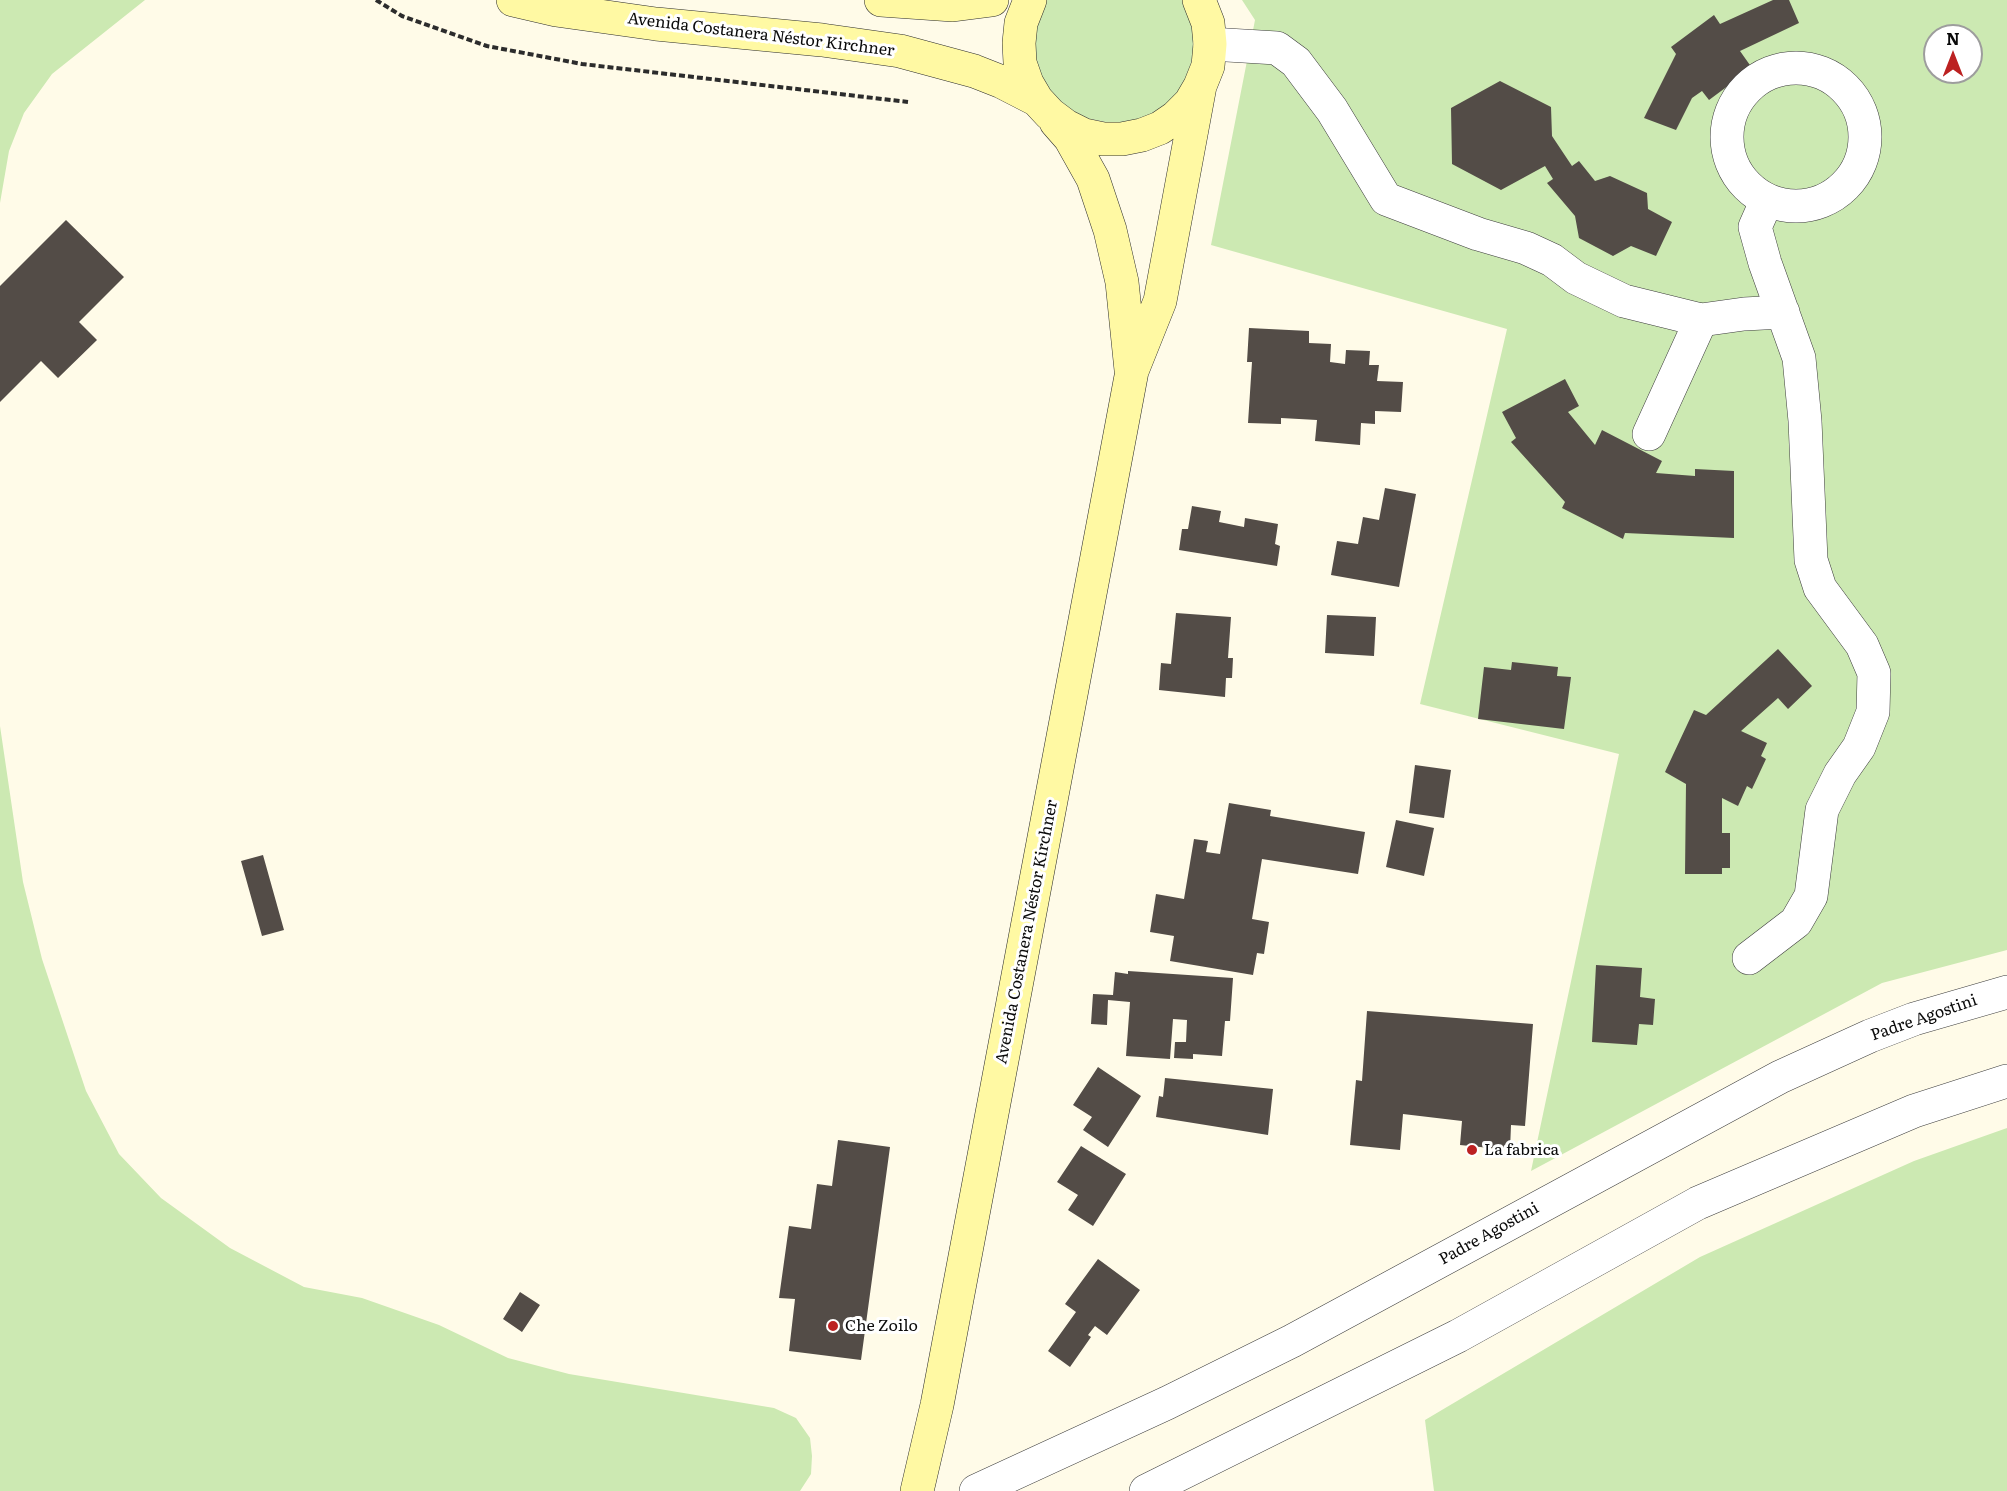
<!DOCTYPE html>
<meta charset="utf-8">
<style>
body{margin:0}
#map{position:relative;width:2007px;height:1491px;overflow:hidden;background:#fffbe8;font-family:Literata,serif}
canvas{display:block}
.north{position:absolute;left:1923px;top:24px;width:60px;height:60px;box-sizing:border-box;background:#fff;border:2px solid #9d9d9d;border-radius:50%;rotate:0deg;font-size:16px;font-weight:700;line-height:24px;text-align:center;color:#0a0a0a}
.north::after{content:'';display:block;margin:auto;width:21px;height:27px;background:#bc2121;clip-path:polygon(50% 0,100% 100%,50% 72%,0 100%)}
</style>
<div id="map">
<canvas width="2007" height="1491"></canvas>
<div class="north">N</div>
</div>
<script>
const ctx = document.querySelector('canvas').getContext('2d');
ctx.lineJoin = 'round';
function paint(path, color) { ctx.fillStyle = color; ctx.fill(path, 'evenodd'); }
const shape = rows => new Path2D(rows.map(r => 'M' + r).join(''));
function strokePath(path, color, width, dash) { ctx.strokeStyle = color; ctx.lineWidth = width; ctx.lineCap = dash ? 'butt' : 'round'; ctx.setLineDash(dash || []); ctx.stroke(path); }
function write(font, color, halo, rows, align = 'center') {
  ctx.font = font + ' Literata,serif'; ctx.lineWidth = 6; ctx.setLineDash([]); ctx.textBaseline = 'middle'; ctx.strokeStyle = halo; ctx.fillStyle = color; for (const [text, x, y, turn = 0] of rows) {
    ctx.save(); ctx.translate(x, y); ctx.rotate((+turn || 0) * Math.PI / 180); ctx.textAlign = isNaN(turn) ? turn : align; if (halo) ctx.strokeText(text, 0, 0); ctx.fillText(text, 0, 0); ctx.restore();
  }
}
const green = shape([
 [0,0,145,0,52,74,24,113,9,151,0,203],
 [1045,0,1184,0,1192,17,1195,52,1183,85,1172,99,1159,110,1143,118,1126,122,1105,122,1086,118,1068,108,1053,94,1041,78,1035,58,1033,38],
 [1242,0,2007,0,2007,950,1882,983,1531,1171,1619,754,1420,704,1507,329,1211,245,1255,20],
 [1935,36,1971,36,1971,72,1935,72],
 [0,726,23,882,42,959,86,1091,119,1154,161,1198,230,1248,304,1287,362,1298,439,1325,508,1358,569,1374,774,1408,796,1418,810,1438,812,1456,811,1474,800,1491,0,1491],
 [2007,1128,2007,1491,1434,1491,1425,1420,1700,1257,1914,1161]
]);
const building = shape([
 [1773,0,1789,0,1799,23,1740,51,1752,68,1709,100,1702,91,1692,98,1676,130,1644,118,1676,54,1671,47,1714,15,1720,24],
 [1500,81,1551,107,1552,136,1572,166,1579,161,1595,181,1610,176,1647,193,1648,209,1672,222,1656,256,1631,246,1613,256,1579,238,1575,216,1547,183,1553,179,1545,166,1501,190,1452,164,1451,108],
 [66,220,124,277,79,322,97,340,58,378,41,361,0,402,0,286],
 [1249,328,1309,331,1309,343,1331,344,1330,362,1345,364,1346,350,1370,351,1369,365,1379,365,1377,381,1403,382,1401,412,1375,411,1375,424,1361,423,1360,445,1315,441,1317,420,1281,418,1281,424,1248,423,1252,362,1247,362],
 [1565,379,1579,406,1568,412,1595,445,1602,430,1662,461,1656,473,1695,476,1695,469,1734,471,1734,538,1625,533,1623,539,1562,508,1565,502,1511,442,1516,438,1502,412],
 [1385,488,1416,494,1399,587,1331,575,1337,541,1358,544,1363,517,1379,520],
 [1192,506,1221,511,1219,522,1244,527,1245,518,1278,524,1275,544,1280,546,1277,566,1179,550,1182,529,1188,529],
 [1176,613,1231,617,1228,658,1233,658,1232,678,1226,678,1225,697,1159,690,1161,663,1171,664],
 [1327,615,1376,617,1374,656,1325,653],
 [1778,649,1812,686,1788,709,1778,698,1741,731,1767,743,1761,756,1766,759,1752,789,1747,786,1738,806,1722,798,1722,833,1730,833,1730,868,1722,868,1722,874,1685,874,1686,784,1665,772,1694,710,1706,715],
 [1512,662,1558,667,1557,676,1571,677,1564,729,1478,719,1484,667,1511,670],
 [1415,765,1451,770,1444,818,1409,813],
 [1229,803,1271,810,1270,816,1365,832,1358,874,1262,859,1252,919,1269,922,1264,954,1257,953,1253,975,1170,961,1174,936,1150,932,1156,894,1184,899,1194,839,1208,841,1206,852,1220,854],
 [1396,820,1434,828,1424,876,1386,867],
 [263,855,284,930,262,936,241,861],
 [1596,965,1642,968,1640,997,1655,999,1653,1025,1639,1024,1637,1045,1592,1042],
 [1128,971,1233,978,1230,1021,1225,1021,1222,1056,1193,1054,1193,1059,1174,1058,1175,1042,1186,1042,1187,1020,1173,1019,1170,1059,1126,1056,1130,1002,1108,1000,1107,1025,1091,1024,1093,994,1113,995,1115,972,1128,974],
 [1367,1011,1533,1024,1525,1126,1511,1125,1510,1150,1460,1145,1462,1121,1403,1114,1400,1150,1350,1145,1356,1080,1362,1081],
 [1098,1067,1141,1096,1108,1147,1083,1130,1092,1117,1073,1105],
 [1165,1078,1273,1089,1268,1135,1156,1117,1159,1096,1163,1097],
 [838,1140,890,1147,861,1360,789,1351,795,1299,779,1298,789,1226,811,1229,817,1184,832,1186],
 [1081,1146,1126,1174,1093,1226,1068,1210,1078,1195,1057,1182],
 [1098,1259,1140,1290,1107,1335,1095,1326,1088,1335,1091,1337,1070,1367,1048,1351,1076,1312,1065,1304],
 [520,1292,540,1305,522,1332,503,1319]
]);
const path = shape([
 [376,0,402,16,487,46,582,64,908,102]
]);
const minor = shape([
 [1210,44,1277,48,1296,62,1332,110,1386,199,1478,234,1526,248,1552,260,1576,278,1624,301,1701,320,1649,434],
 '1727 137a69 69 0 1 1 138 0a69 69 0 1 1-138 0Z',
 [1701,320,1744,314,1783,312],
 [1749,958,1796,922,1811,896,1822,810,1840,774,1859,747,1873,712,1874,673,1862,645,1820,588,1811,560,1805,421,1799,358,1765,263,1755,227,1767,200]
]);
const tertiary = shape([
 [976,1491,1167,1403,1292,1341,1780,1077,1870,1036,1914,1019,2007,992],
 [1146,1491,1458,1336,1698,1203,1914,1111,2007,1081]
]);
const secondary = shape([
 [513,0,556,10,656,24,822,40,900,51,974,71,1002,82,1037,100],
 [881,0,953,5,992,0],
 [1030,0,1021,23,1019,43,1020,63,1027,83,1037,100,1050,114,1066,126,1084,135,1103,139,1122,139,1142,135,1160,128,1176,117,1190,103,1200,86,1208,66,1210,44,1208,23,1199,0],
 [1056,122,1070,138,1093,179,1110,230,1122,282,1131,370],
 [917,1491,937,1405,1132,371,1160,301,1200,86]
]);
const markers = [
 [1472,1150,6,"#bc2121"],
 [833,1326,6,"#bc2121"]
];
const streetNames = [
 ["Avenida Costanera Néstor Kirchner",761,35,7],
 ["Avenida Costanera Néstor Kirchner",1027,932,-79],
 ["Padre Agostini",1924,1018,-19],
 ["Padre Agostini",1489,1234,-29]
];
const poiNames = [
 ["La fabrica",1484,1150],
 ["Che Zoilo",845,1326]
];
paint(green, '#cce9b2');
paint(building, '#534c47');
strokePath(minor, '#3d3d3d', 34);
strokePath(tertiary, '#3d3d3d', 34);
strokePath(secondary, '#2c2c2c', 34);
strokePath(path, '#2c2c2c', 4, [6, 3]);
strokePath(minor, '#fff', 33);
strokePath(tertiary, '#fff', 33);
strokePath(secondary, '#fff9a3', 33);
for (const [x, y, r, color] of markers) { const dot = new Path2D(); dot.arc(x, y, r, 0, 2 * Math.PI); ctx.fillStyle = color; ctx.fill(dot); strokePath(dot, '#fff', 2); }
write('16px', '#0a0a0a', '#fff', streetNames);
write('16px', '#0a0a0a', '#fff', poiNames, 'left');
</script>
